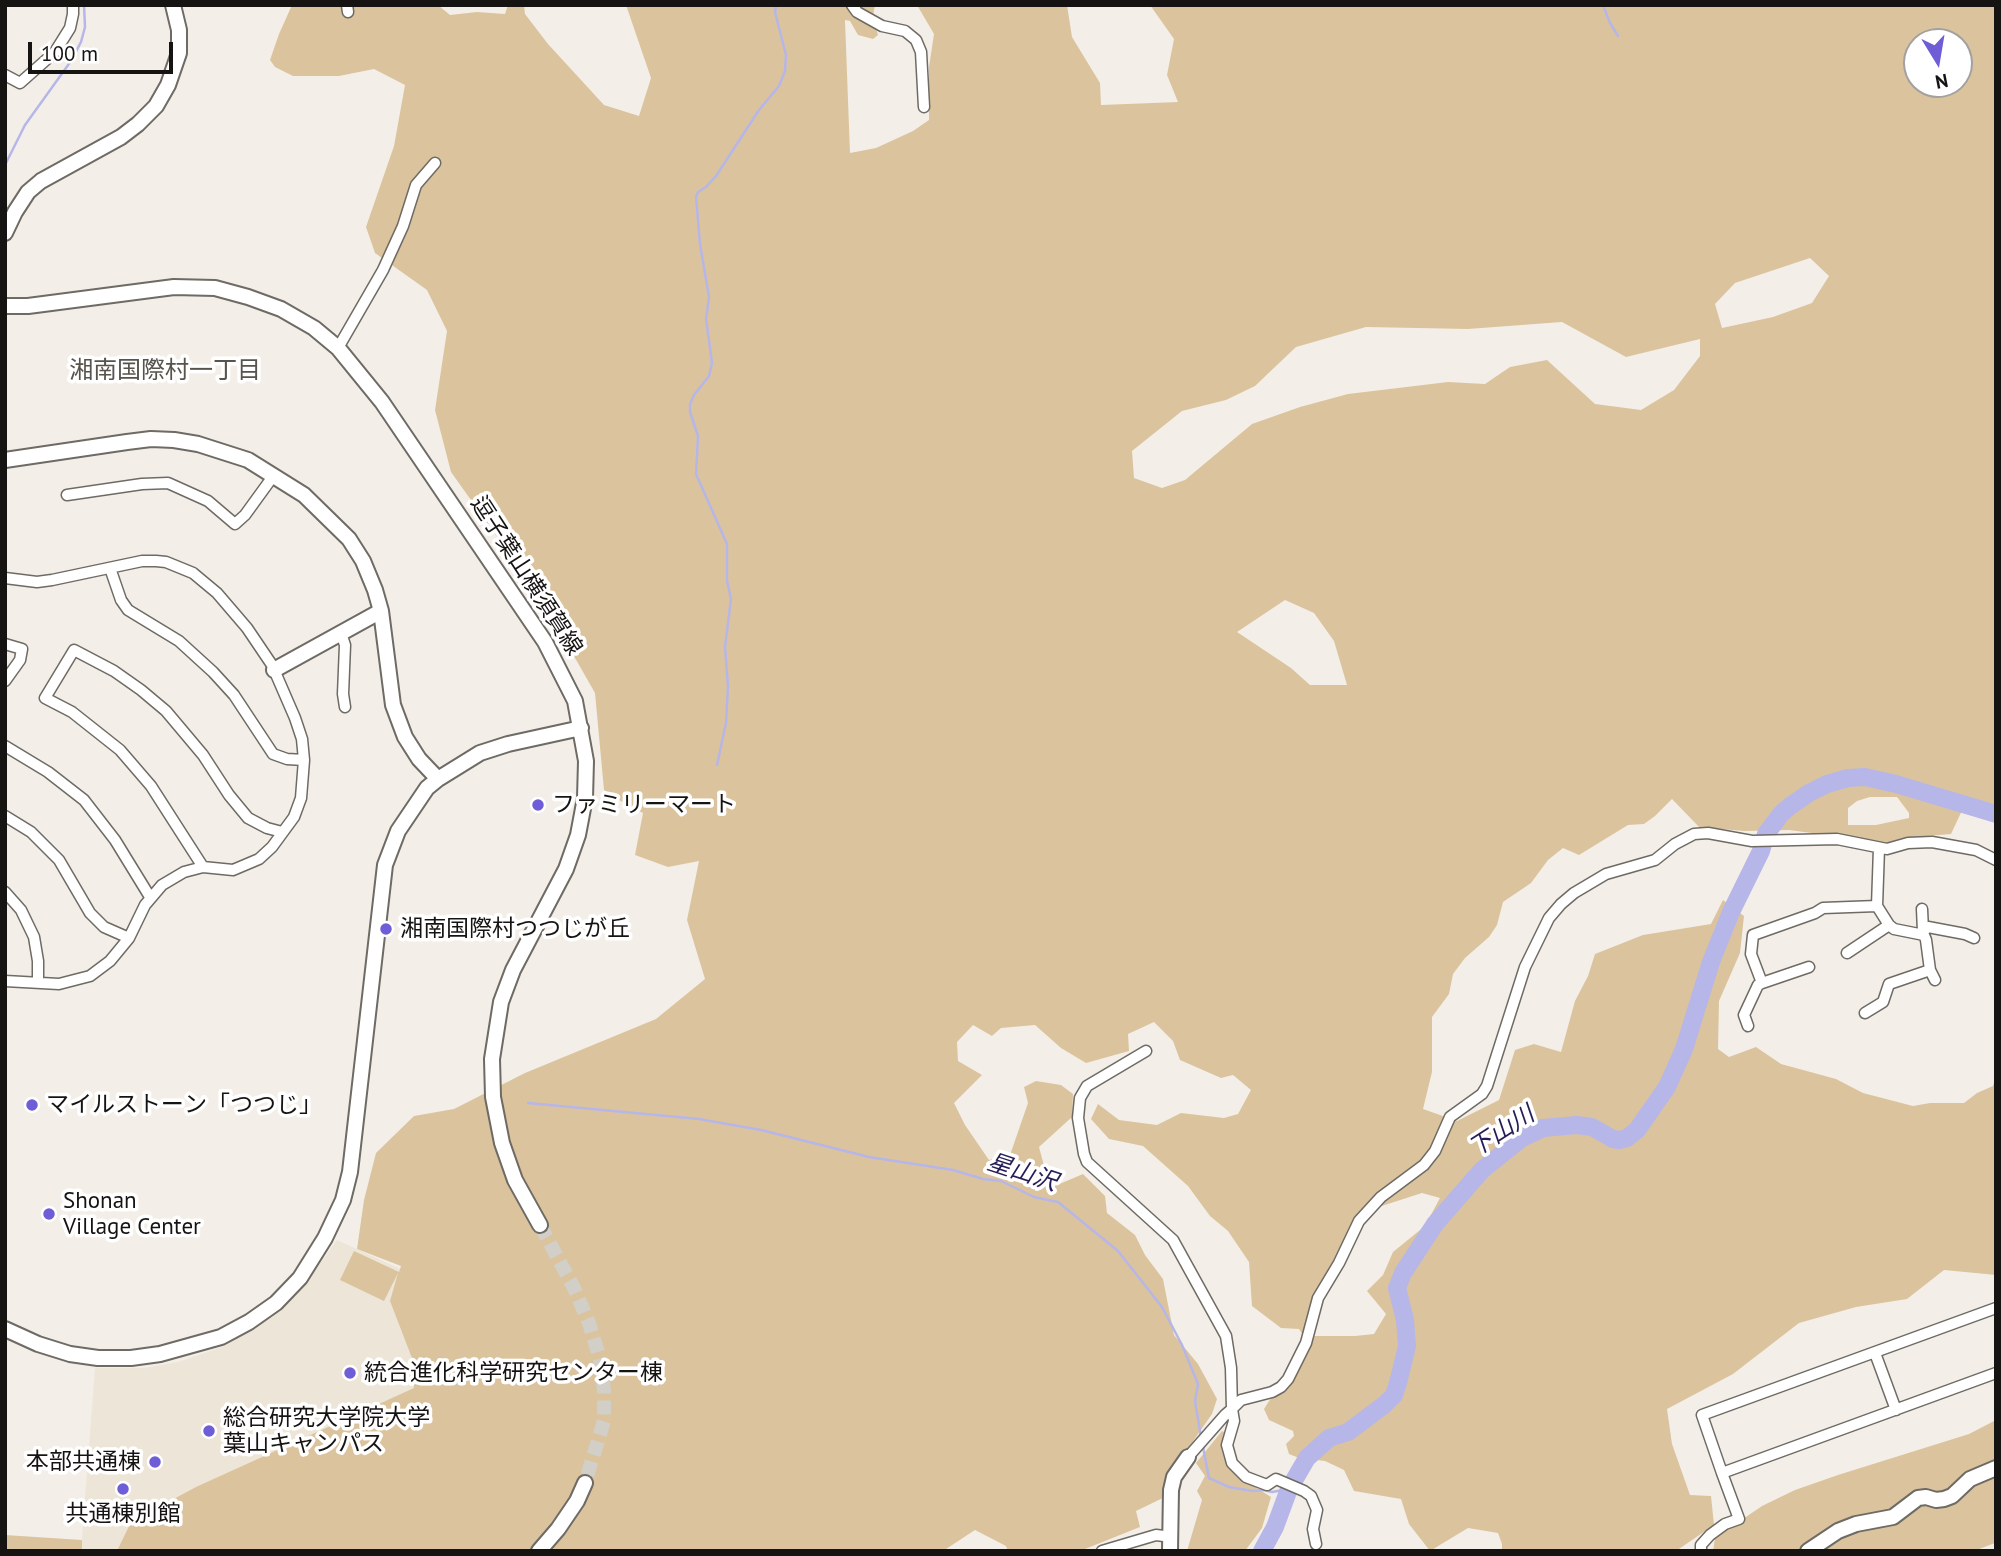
<!DOCTYPE html>
<meta charset="utf-8">
<style>
body{margin:0}
#map{position:relative;width:2001px;height:1556px;overflow:hidden;background:#f3efe8;font-family:"PT Sans",sans-serif}
canvas{display:block}
.frame{position:absolute;inset:0;border:7px solid #161412;pointer-events:none}
.north{position:absolute;left:1903px;top:28px;width:70px;height:70px;box-sizing:border-box;background:#fff;border:2px solid #a2a1a0;border-radius:50%;rotate:169deg;font-size:19px;font-weight:700;line-height:28px;text-align:center;color:#161412}
.north::after{content:'';display:block;margin:auto;width:24px;height:32px;background:#6e5dd7;clip-path:polygon(50% 0,100% 100%,50% 72%,0 100%)}
.scale{position:absolute;left:28px;top:42px;width:145px;height:32px;box-sizing:border-box;border:4px solid #161412;border-top:0;padding-left:9px;font-size:21px;line-height:24px;white-space:nowrap;color:#161412;-webkit-text-stroke:5px #fff;paint-order:stroke}
</style>
<div id="map">
<canvas width="2001" height="1556"></canvas>
<div class="frame"></div>
<div class="north">N</div>
<div class="scale">100 m</div>
</div>
<script>
const ctx = document.querySelector('canvas').getContext('2d');
ctx.lineJoin = 'round';
function paint(path, color) { ctx.fillStyle = color; ctx.fill(path, 'evenodd'); }
const shape = rows => new Path2D(rows.map(r => 'M' + r).join(''));
function strokePath(path, color, width, dash) { ctx.strokeStyle = color; ctx.lineWidth = width; ctx.lineCap = dash ? 'butt' : 'round'; ctx.setLineDash(dash || []); ctx.stroke(path); }
function write(font, color, halo, rows, align = 'center') {
  ctx.font = font + ' "PT Sans","Noto Sans JP",sans-serif'; ctx.lineWidth = 7; ctx.setLineDash([]); ctx.textBaseline = 'middle'; ctx.strokeStyle = halo; ctx.fillStyle = color; for (const [text, x, y, turn = 0] of rows) {
    ctx.save(); ctx.translate(x, y); ctx.rotate((+turn || 0) * Math.PI / 180); ctx.textAlign = isNaN(turn) ? turn : align; if (halo) ctx.strokeText(text, 0, 0); ctx.fillText(text, 0, 0); ctx.restore();
  }
}
const built = shape([
 [337,1240,405,1271,429,1383,161,1551,81,1551,95,1368,144,1368,178,1362,225,1346,274,1315,302,1288]
]);
const green = shape([
 [292,5,438,5,450,15,477,12,505,14,508,5,524,5,525,14,548,44,604,105,639,116,651,78,626,5,875,5,873,16,878,35,873,39,858,35,850,21,845,20,850,153,876,148,913,131,929,120,929,67,934,34,917,5,1067,5,1072,37,1100,83,1101,105,1178,102,1167,75,1174,39,1150,5,1996,5,1996,811,1966,802,1951,834,1902,838,1887,843,1789,830,1744,831,1699,827,1672,799,1655,816,1644,824,1628,825,1579,855,1563,848,1548,860,1531,883,1503,902,1497,925,1489,937,1465,958,1453,974,1449,994,1432,1017,1432,1072,1423,1109,1457,1121,1499,1100,1515,1050,1534,1044,1561,1052,1575,1001,1588,976,1595,954,1643,935,1711,924,1723,900,1744,916,1740,953,1719,1001,1718,1049,1729,1057,1756,1047,1781,1064,1836,1079,1863,1093,1913,1106,1930,1103,1964,1103,1977,1093,1993,1086,1996,1075,1996,1275,1944,1270,1907,1299,1856,1307,1799,1323,1733,1374,1667,1409,1672,1444,1690,1495,1711,1496,1714,1525,1676,1551,1502,1551,1502,1544,1498,1533,1468,1528,1430,1551,1409,1524,1401,1499,1354,1491,1344,1470,1325,1461,1299,1458,1289,1454,1286,1444,1294,1436,1293,1431,1269,1420,1264,1409,1269,1401,1298,1370,1310,1346,1299,1329,1281,1328,1252,1306,1249,1262,1228,1231,1210,1216,1188,1186,1143,1146,1109,1139,1091,1119,1098,1104,1119,1120,1157,1125,1181,1113,1224,1118,1238,1114,1251,1090,1233,1075,1221,1078,1180,1060,1173,1041,1154,1022,1128,1034,1129,1051,1086,1063,1061,1048,1035,1025,1001,1028,992,1036,973,1025,957,1042,958,1061,982,1075,954,1103,965,1125,989,1160,1010,1155,1028,1103,1024,1087,1036,1081,1061,1085,1073,1094,1072,1117,1039,1147,1050,1188,1083,1174,1105,1196,1107,1213,1135,1235,1145,1255,1163,1279,1174,1335,1198,1364,1217,1399,1212,1414,1175,1467,1167,1496,1136,1511,1140,1527,1080,1551,1008,1551,1006,1546,975,1530,943,1551,117,1551,131,1522,196,1487,414,1388,412,1358,390,1301,398,1273,384,1301,340,1280,354,1251,399,1272,401,1266,357,1249,364,1200,376,1153,414,1116,454,1109,525,1073,656,1019,705,979,687,920,699,861,668,867,635,855,643,813,627,805,604,790,595,693,542,600,451,472,435,410,447,331,427,290,375,253,366,227,394,146,405,85,374,69,339,76,293,76,275,67,270,60,279,34],
 [1917,42,1959,42,1959,84,1917,84],
 [1810,258,1829,276,1812,303,1773,317,1722,328,1715,304,1735,283],
 [1562,322,1626,357,1700,339,1700,356,1674,390,1641,410,1595,404,1547,360,1510,367,1485,384,1448,382,1348,394,1300,407,1252,424,1185,480,1162,488,1134,478,1132,451,1182,411,1226,400,1255,386,1296,347,1366,327,1468,329],
 [1285,600,1314,613,1334,641,1347,685,1310,685,1291,668,1237,632],
 [1870,797,1897,797,1909,813,1909,818,1876,825,1848,825,1848,808,1857,801],
 [1422,1193,1440,1198,1425,1226,1393,1252,1383,1275,1367,1291,1386,1314,1374,1334,1355,1336,1314,1336,1306,1325,1318,1288,1360,1213],
 [1996,1420,1995,1543,1974,1551,1713,1551,1715,1538,1762,1506,1795,1490,1838,1475,1969,1434],
 [1222,1431,1226,1433,1221,1448,1226,1465,1242,1479,1271,1497,1262,1528,1245,1551,1187,1551,1202,1500,1197,1491,1205,1476,1196,1463],
 [5,1535,82,1540,82,1551,5,1551]
]);
const stream = shape([
 [1603,5,1610,23,1618,36],
 [5,165,25,125,71,61,81,42,85,27,84,5],
 [717,765,726,723,728,686,725,647,731,599,727,581,727,544,696,474,698,436,690,412,690,404,694,395,709,376,712,363,706,319,709,297,700,244,696,197,698,192,706,187,716,176,759,110,779,86,785,71,786,55,775,12,776,5],
 [528,1103,699,1119,761,1130,869,1157,953,1170,983,1179,1001,1181,1034,1197,1058,1202,1118,1251,1162,1307,1182,1345,1198,1384,1195,1401,1201,1437],
 [1203,1447,1209,1478,1229,1487,1253,1491,1264,1490,1272,1492,1289,1489]
]);
const river = shape([
 [1262,1551,1275,1527,1289,1489,1307,1458,1329,1438,1348,1432,1384,1405,1394,1395,1398,1383,1407,1346,1405,1320,1397,1288,1403,1273,1435,1224,1482,1170,1522,1138,1543,1128,1577,1125,1592,1127,1613,1139,1619,1140,1627,1138,1637,1130,1667,1087,1684,1049,1711,962,1731,912,1761,851,1766,834,1781,814,1790,806,1809,793,1827,784,1848,778,1865,777,1896,784,1996,814]
]);
const secondaryTunnel = shape([
 [540,1225,574,1288,589,1323,600,1359,604,1390,604,1421,585,1483]
]);
const street = shape([
 [347,5,348,12],
 [852,5,857,12,882,26,905,31,916,40,921,52,924,107],
 [5,75,20,83,55,52,70,28,73,14,73,5],
 [338,348,383,270,403,226,416,185,435,163],
 [67,495,142,484,168,483,208,501,235,524,245,515,274,475],
 [110,568,121,600,128,610,179,641,213,672,234,695,273,754,287,759,304,760],
 [5,578,37,582,52,580,142,561,156,561,166,562,193,573,217,593,247,628,272,665,295,718,302,739,304,760,301,798,294,817,272,847,259,859,233,870,203,867,184,872,162,885,145,905,129,938,110,961,90,976,59,984,5,981],
 [341,633,345,645,343,694,345,707],
 [5,644,22,649,20,660,5,681],
 [5,746,48,772,84,800,115,840,150,897],
 [5,816,31,832,59,860,90,913,104,927,129,938],
 [1879,848,1877,906,1889,925,1894,929,1924,935,1926,940,1930,970,1935,980],
 [203,867,151,786,120,750,72,712,45,698,74,650,114,671,141,690,166,711,203,755,229,795,248,818,267,828,282,832],
 [5,892,21,910,34,937,38,961,38,982],
 [1922,909,1923,931],
 [1920,934,1928,927,1965,934,1974,938],
 [1847,953,1889,925],
 [1809,967,1762,983,1751,954,1753,935,1815,913,1823,908,1877,906],
 [1865,1013,1883,1002,1889,984,1930,970],
 [1748,1026,1744,1015,1758,985,1762,983],
 [1146,1051,1087,1086,1080,1098,1078,1118,1084,1154,1087,1162,1173,1240,1226,1336,1231,1368,1232,1409,1225,1415,1188,1457],
 [1996,1308,1702,1415,1722,1473,1996,1373],
 [1875,1353,1896,1410],
 [1316,1544,1313,1529,1317,1510,1311,1496,1304,1491,1276,1479,1267,1485,1246,1477,1232,1463,1227,1445,1234,1421,1232,1409,1241,1400,1272,1392,1281,1387,1288,1379,1306,1343,1318,1298,1339,1263,1359,1221,1381,1197,1424,1165,1435,1151,1450,1117,1482,1094,1487,1086,1525,967,1549,918,1561,904,1574,893,1606,874,1655,860,1675,844,1694,834,1708,833,1752,841,1837,839,1887,849,1908,843,1932,842,1976,850,1996,860],
 [1102,1551,1156,1535,1172,1537],
 [1701,1551,1701,1545,1710,1535,1725,1524,1739,1519,1722,1473]
]);
const secondary = shape([
 [5,233,15,212,28,192,41,181,121,137,138,124,156,106,168,85,179,53,179,30,173,5],
 [5,306,28,306,174,287,215,288,248,297,281,309,314,328,338,348,382,402,545,642,575,701,586,761,585,798,578,835,566,869,513,970,501,1002,492,1059,493,1097,502,1143,515,1180,540,1225],
 [5,460,127,442,151,439,174,440,198,444,248,460,304,495,349,539,363,561,375,590,381,611,393,705,405,737,419,759,438,779],
 [274,670,381,611],
 [5,1329,38,1344,70,1354,98,1358,131,1358,160,1354,221,1337,249,1322,276,1303,300,1278,325,1238,343,1200,350,1172,385,865,398,831,427,788,438,779,480,753,508,744,581,728],
 [539,1551,558,1529,577,1501,585,1483],
 [1170,1551,1171,1490,1174,1477,1188,1457],
 [1808,1551,1838,1531,1856,1524,1893,1517,1918,1498,1926,1497,1936,1500,1944,1499,1952,1496,1970,1479,1996,1468]
]);
const markers = [
 [538,805,7,"#6e5dd7"],
 [386,929,7,"#6e5dd7"],
 [32,1105,7,"#6e5dd7"],
 [49,1214,7,"#6e5dd7"],
 [350,1373,7,"#6e5dd7"],
 [209,1431,7,"#6e5dd7"],
 [155,1462,7,"#6e5dd7"],
 [123,1489,7,"#6e5dd7"]
];
const streetNames = [
 ["逗子葉山横須賀線",526,576,57]
];
const poiNames = [
 ["ファミリーマート",552,805],
 ["湘南国際村つつじが丘",400,929],
 ["マイルストーン「つつじ」",46,1105],
 ["Shonan",63,1201],
 ["Village Center",63,1227],
 ["統合進化科学研究センター棟",364,1373],
 ["総合研究大学院大学",223,1418],
 ["葉山キャンパス",223,1444],
 ["本部共通棟",141,1462,"right"],
 ["共通棟別館",123,1514,"center"]
];
const neighbourhoodNames = [
 ["湘南国際村一丁目",165,371]
];
const waterNames = [
 ["下山川",1502,1132,-33],
 ["星山沢",1022,1173,18]
];
paint(built, '#ede5d7');
paint(green, '#dbc49d');
strokePath(stream, '#b6b6e8', 2.5);
strokePath(river, '#b6b6e8', 18);
strokePath(secondaryTunnel, '#d2cec8', 14, [14, 7]);
strokePath(street, '#6e6a64', 13);
strokePath(secondary, '#6e6a64', 18);
strokePath(street, '#fff', 10);
strokePath(secondary, '#fff', 14);
for (const [x, y, r, color] of markers) { const dot = new Path2D(); dot.arc(x, y, r, 0, 2 * Math.PI); ctx.fillStyle = color; ctx.fill(dot); strokePath(dot, '#fff', 2.5); }
write('23px', '#161412', '#fff', streetNames);
write('23px', '#161412', '#fff', poiNames, 'left');
write('24px', '#57534d', '#fff', neighbourhoodNames);
write('italic 24px', '#261d57', '#fff', waterNames);
</script>
